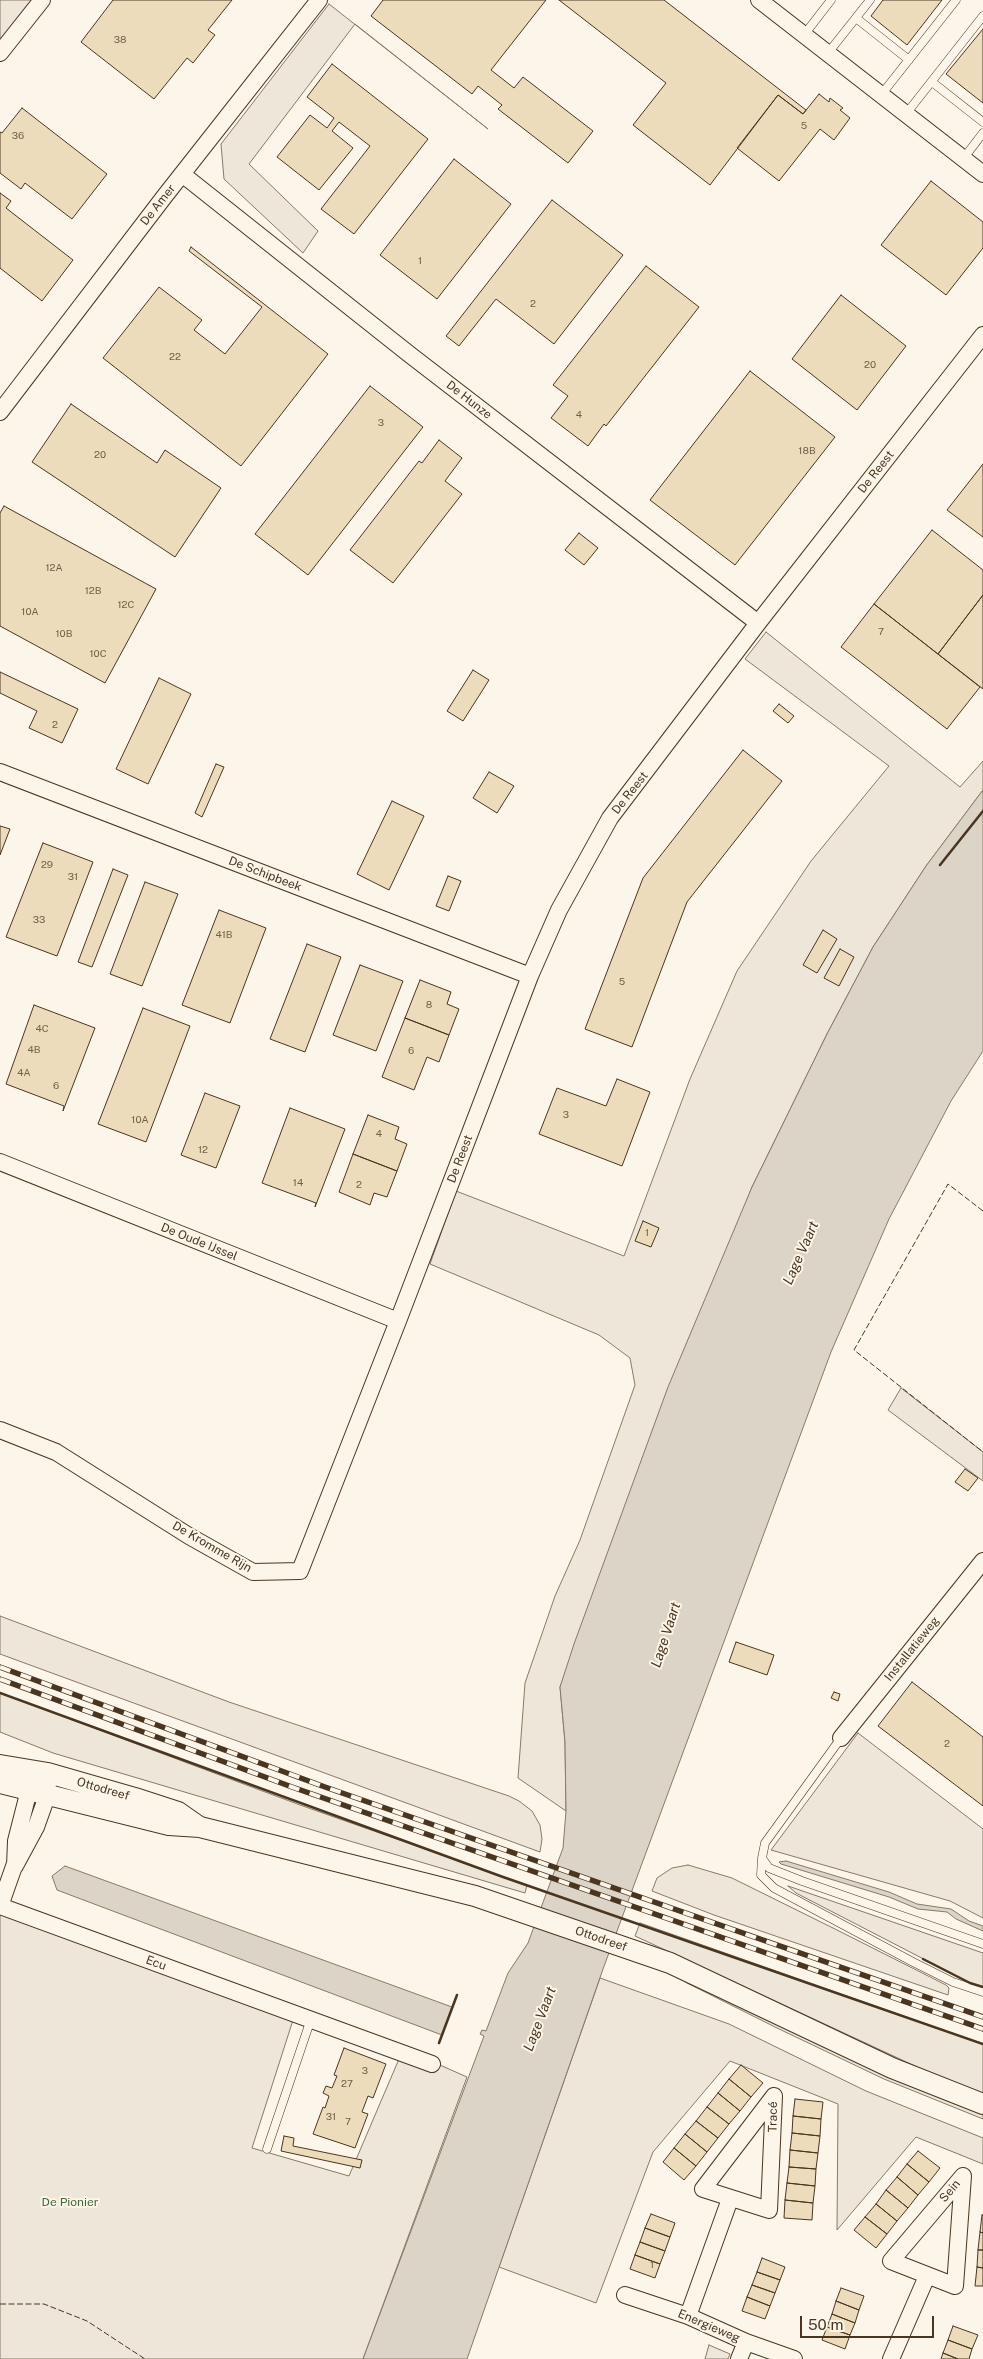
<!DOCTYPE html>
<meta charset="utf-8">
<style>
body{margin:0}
#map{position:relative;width:983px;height:2359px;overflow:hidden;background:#fbf6e9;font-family:"Public Sans",sans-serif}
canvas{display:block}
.scale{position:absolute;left:800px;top:2316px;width:134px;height:22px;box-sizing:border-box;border:2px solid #4a3520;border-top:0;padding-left:6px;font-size:15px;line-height:18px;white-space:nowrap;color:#4a3520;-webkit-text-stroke:4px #fbf6e9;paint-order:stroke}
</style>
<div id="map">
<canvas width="983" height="2359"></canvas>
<div class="scale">50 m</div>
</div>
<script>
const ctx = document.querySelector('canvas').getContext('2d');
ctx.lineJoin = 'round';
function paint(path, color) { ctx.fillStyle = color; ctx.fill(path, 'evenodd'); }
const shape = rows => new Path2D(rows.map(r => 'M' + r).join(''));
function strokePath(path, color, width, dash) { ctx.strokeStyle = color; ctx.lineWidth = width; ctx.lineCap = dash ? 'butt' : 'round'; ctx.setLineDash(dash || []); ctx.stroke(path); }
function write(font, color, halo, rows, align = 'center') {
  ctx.font = font + ' "Public Sans",sans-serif'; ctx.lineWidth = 4; ctx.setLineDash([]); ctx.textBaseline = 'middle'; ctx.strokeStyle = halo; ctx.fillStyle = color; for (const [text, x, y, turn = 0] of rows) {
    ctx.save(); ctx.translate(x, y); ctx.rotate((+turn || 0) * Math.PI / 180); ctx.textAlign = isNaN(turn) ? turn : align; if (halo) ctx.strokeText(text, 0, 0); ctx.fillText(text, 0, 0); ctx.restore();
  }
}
const green = shape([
 [0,0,32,0,0,42,0,0],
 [329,4,488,129,355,24,249,164,318,231,303,253,224,179,221,144,329,4],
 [766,632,960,787,983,761,983,790,926,866,873,947,827,1034,752,1187,560,1687,565,1742,566,1811,518,1778,525,1683,555,1596,580,1540,635,1385,630,1358,599,1335,430,1264,456,1191,624,1256,690,1079,737,971,811,861,889,766,745,659,766,632],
 [901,1388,983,1452,983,1481,888,1410,901,1388],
 [0,1616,229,1702,509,1796,519,1801,532,1811,540,1825,542,1839,540,1852,0,1654,0,1616],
 [0,1693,300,1805,527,1885,525,1893,53,1753,0,1732,0,1693],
 [858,1733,983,1829,983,1918,950,1901,771,1850,858,1733],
 [688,1865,732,1878,837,1930,946,1985,949,1988,948,1995,714,1915,652,1891,657,1878,672,1868,688,1865],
 [788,1886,983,1953,983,1987,970,1983,796,1893,788,1886],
 [0,1913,293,2020,252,2148,349,2176,399,2059,433,2062,467,2077,363,2359,0,2359,0,1913],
 [640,1923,983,2044,983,2093,943,2079,635,1936,640,1923],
 [669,1969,908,2083,983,2115,983,2119,884,2079,777,2028,687,1983,669,1969],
 [600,1978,729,2024,866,2091,983,2138,983,2164,916,2137,837,2230,838,2104,730,2061,653,2152,596,2303,499,2267,600,1978],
 [709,2345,730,2354,728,2359,705,2359,709,2345]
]);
const water = shape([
 [983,790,983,1051,951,1101,889,1219,831,1352,603,1969,467,2359,363,2359,484,2036,480,2034,482,2030,486,2031,508,1973,528,1943,563,1848,566,1811,565,1742,560,1687,574,1644,668,1387,752,1187,827,1034,873,947,926,866,983,790],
 [786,1861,889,1892,917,1904,951,1909,969,1921,983,1926,983,1931,956,1919,947,1912,918,1909,889,1897,781,1864,779,1862,786,1861],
 [65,1866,452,2007,442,2035,57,1890,52,1876,65,1866]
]);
const building = shape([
 [113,0,232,0,208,30,215,35,193,63,187,58,154,99,81,42,113,0],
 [383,0,546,0,491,70,514,88,523,77,593,131,568,163,498,109,502,105,478,86,472,94,371,16,383,0],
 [559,0,664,0,806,110,803,114,778,95,710,185,633,125,666,83,559,0],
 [883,0,942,0,907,45,871,16,883,0],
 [983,29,983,103,946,74,983,29],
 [332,64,428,139,354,234,321,209,370,146,339,122,332,131,353,148,319,190,277,157,310,115,327,128,334,118,307,97,332,64],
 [819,94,829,102,830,98,843,108,840,110,850,118,834,140,820,129,779,181,737,148,778,95,803,114,819,94],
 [22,108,107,174,72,219,25,183,21,189,0,173,0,132,2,133,22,108],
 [454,159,511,204,437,299,380,255,454,159],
 [931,181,983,222,983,248,946,295,881,245,931,181],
 [0,193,11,201,6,208,73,260,42,301,0,268,0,193],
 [552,200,623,255,554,344,496,299,459,346,446,336,552,200],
 [191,247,328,354,241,466,103,358,159,287,202,320,194,330,225,354,262,307,189,251,191,247],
 [646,266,699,307,606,426,604,424,588,446,551,418,568,396,553,385,646,266],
 [841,295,906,346,857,410,792,359,841,295],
 [750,371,835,437,735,565,650,500,750,371],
 [370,386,423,427,308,575,255,534,370,386],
 [71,404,157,463,165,450,221,488,175,557,32,462,71,404],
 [439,440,462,458,445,481,462,494,393,583,350,550,419,461,422,463,439,440],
 [983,464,983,537,947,510,983,464],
 [4,506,156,589,105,683,0,626,0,513,4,506],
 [932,530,983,570,983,595,938,654,874,604,932,530],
 [579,533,598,548,584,565,565,550,579,533],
 [983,595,983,689,938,654,983,595],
 [874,604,980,687,947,729,841,647,874,604],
 [473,670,489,680,463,721,447,711,473,670],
 [0,672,78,709,62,743,29,728,37,711,0,693,0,672],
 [159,678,191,694,148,784,116,769,159,678],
 [779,704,794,716,788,723,773,711,779,704],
 [743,750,782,781,687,902,632,1047,585,1029,643,878,743,750],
 [216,764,224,767,202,817,195,813,216,764],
 [489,772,514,786,497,813,473,798,489,772],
 [392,801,424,816,389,890,357,874,392,801],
 [0,826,10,829,0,855,0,826],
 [43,843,93,862,57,956,6,937,43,843],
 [113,869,128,875,92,967,78,962,113,869],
 [448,876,461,881,449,911,436,906,448,876],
 [145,882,178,894,142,986,110,974,145,882],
 [219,910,266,928,230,1023,182,1005,219,910],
 [823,930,837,939,817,973,803,965,823,930],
 [307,944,341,957,305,1052,270,1039,307,944],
 [840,949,854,957,839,986,824,978,840,949],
 [360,965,403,981,376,1051,333,1035,360,965],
 [420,980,451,992,447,1004,459,1009,449,1035,405,1018,420,980],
 [34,1005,95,1028,63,1111,64,1106,6,1084,34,1005],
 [143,1008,190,1026,146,1142,98,1124,143,1008],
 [405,1018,449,1035,439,1062,427,1057,414,1090,382,1077,405,1018],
 [617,1079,650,1092,622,1166,539,1134,557,1088,606,1106,617,1079],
 [205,1093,240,1106,216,1168,181,1155,205,1093],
 [290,1108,345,1129,315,1207,316,1203,262,1183,290,1108],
 [368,1115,399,1127,395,1139,407,1144,397,1171,353,1154,368,1115],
 [353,1154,397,1171,387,1197,374,1193,370,1205,339,1192,353,1154],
 [643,1221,659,1228,651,1247,635,1241,643,1221],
 [965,1469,978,1478,968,1491,955,1482,965,1469],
 [736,1642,774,1655,767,1675,729,1662,736,1642],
 [912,1682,983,1737,983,1806,878,1726,912,1682],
 [834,1692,840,1694,838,1701,831,1698,834,1692],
 [344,2048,386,2064,373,2098,368,2096,362,2112,368,2114,355,2148,313,2134,323,2107,325,2108,329,2096,323,2093,326,2086,332,2088,337,2076,334,2075,344,2048],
 [741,2065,763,2083,751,2097,729,2079,741,2065],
 [729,2079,751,2097,740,2111,718,2093,729,2079],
 [718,2093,740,2111,729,2124,707,2107,718,2093],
 [795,2099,823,2102,821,2119,793,2116,795,2099],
 [707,2107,729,2124,718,2138,696,2121,707,2107],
 [793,2116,821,2119,820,2136,792,2133,793,2116],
 [696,2121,718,2138,707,2152,685,2134,696,2121],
 [792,2133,820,2136,818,2153,790,2150,792,2133],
 [685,2134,707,2152,696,2166,674,2148,685,2134],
 [284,2136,294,2138,293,2146,362,2160,360,2168,281,2151,284,2136],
 [674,2148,696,2166,684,2180,663,2162,674,2148],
 [790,2150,818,2153,816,2169,789,2167,790,2150],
 [918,2151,940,2168,929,2182,907,2164,918,2151],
 [907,2164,929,2182,918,2195,897,2177,907,2164],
 [789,2167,816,2169,815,2186,787,2183,789,2167],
 [897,2177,918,2195,908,2208,886,2190,897,2177],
 [787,2183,815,2186,813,2203,785,2200,787,2183],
 [886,2190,908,2208,897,2221,876,2204,886,2190],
 [785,2200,813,2203,812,2220,784,2218,785,2200],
 [876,2204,897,2221,887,2234,865,2217,876,2204],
 [651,2214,675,2223,670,2237,645,2228,651,2214],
 [982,2215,983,2215,983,2233,980,2232,982,2215],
 [865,2217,887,2234,876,2248,854,2230,865,2217],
 [645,2228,670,2237,665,2251,640,2242,645,2228],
 [980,2232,983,2233,983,2250,978,2250,980,2232],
 [640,2242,665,2251,660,2264,635,2255,640,2242],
 [978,2250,983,2250,983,2268,977,2267,978,2250],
 [635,2255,660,2264,655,2278,630,2269,635,2255],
 [762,2258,785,2267,780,2280,757,2272,762,2258],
 [977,2267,983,2268,983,2286,975,2286,977,2267],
 [757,2272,780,2280,775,2293,752,2285,757,2272],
 [752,2285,775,2293,770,2306,747,2297,752,2285],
 [841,2288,864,2296,859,2310,836,2301,841,2288],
 [747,2297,770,2306,765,2319,742,2311,747,2297],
 [836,2301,859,2310,855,2323,832,2314,836,2301],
 [832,2314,855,2323,850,2335,827,2327,832,2314],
 [953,2326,978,2335,972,2349,948,2340,953,2326],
 [827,2327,850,2335,845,2349,822,2340,827,2327],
 [948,2340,972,2349,969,2359,958,2359,943,2353,948,2340],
 [943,2353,958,2359,941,2359,943,2353]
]);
const service = shape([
 [856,18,909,60],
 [804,35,831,0],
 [828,53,870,0],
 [932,82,983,122],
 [881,95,956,0],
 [906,114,983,16],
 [963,159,983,133],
 [841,1738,765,1843,762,1858,769,1868,802,1881,983,1944],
 [762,1858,761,1875,774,1888,913,1962,953,1982,983,1992],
 [267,2149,311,2019]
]);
const minor = shape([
 [759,0,983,174],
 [0,53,42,0],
 [182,174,409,354,758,623],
 [0,412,164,197,319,0],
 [0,772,530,976],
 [0,1162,398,1321],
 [0,1430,56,1452,189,1536,253,1572,300,1571,398,1321,530,976,559,910,610,818,758,623,983,335],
 [841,1738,983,1561],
 [16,1864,36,1827,47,1796,48,1783],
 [15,1866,16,1841,29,1790,48,1773],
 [0,1906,432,2064],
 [0,1906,18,1855],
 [774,2096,769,2210,703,2189,774,2096],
 [963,2176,955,2286,891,2261,963,2176],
 [625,2295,688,2316,746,2342,794,2359],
 [688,2316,730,2199],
 [739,2359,746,2342],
 [891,2359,927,2276]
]);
const tertiary = shape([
 [0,1765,48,1773,135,1798,178,1812,198,1826],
 [0,1783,169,1825,200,1827,475,1896,670,1963,892,2068,983,2104]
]);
const rail = shape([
 [0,1667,325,1787,983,2017],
 [0,1679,292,1787,983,2029]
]);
const fence = shape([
 [983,1211,948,1184,854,1350,983,1452],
 [0,2304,44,2304,87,2321,145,2359]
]);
const wall = shape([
 [940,865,983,811],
 [0,1693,503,1877,983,2044],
 [923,1959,970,1983,983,1987],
 [439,2043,457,1995]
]);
const numberNames = [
 ["38",120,40],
 ["5",804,126],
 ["36",18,136],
 ["1",420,261],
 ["2",533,304],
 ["22",175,357],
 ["20",870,365],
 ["4",579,415],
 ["3",381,423],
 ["18B",807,451],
 ["20",100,455],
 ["12A",54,568],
 ["12B",93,591],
 ["12C",126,605],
 ["10A",30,612],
 ["7",881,632],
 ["10B",64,634],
 ["10C",98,654],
 ["2",55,725],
 ["29",47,865],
 ["31",73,877],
 ["33",39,920],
 ["41B",224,935],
 ["5",622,982],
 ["8",429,1005],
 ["4C",42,1029],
 ["4B",34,1050],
 ["6",411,1051],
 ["4A",24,1073],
 ["6",56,1086],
 ["3",566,1115],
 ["10A",140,1120],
 ["4",379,1134],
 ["12",203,1150],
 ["14",298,1183],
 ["2",359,1185],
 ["1",647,1233],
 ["2",947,1744],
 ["3",365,2071],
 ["27",347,2084],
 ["31",331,2117],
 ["7",348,2122],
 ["1",652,2265]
];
const streetNames = [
 ["De Amer",158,205,-52],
 ["De Hunze",469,400,38],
 ["De Reest",876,472,-52],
 ["De Reest",630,793,-52],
 ["De Schipbeek",265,874,21],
 ["De Reest",460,1159,-69],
 ["De Oude IJssel",199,1242,22],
 ["De Kromme Rijn",212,1547,30],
 ["Installatieweg",912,1649,-51],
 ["Ottodreef",103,1789,16],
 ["Ottodreef",601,1939,19],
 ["Ecu",156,1963,20],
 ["Tracé",773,2117,-89],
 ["Sein",950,2191,-50],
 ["Energieweg",709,2326,23]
];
const parkNames = [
 ["De Pionier",70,2202]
];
const waterNames = [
 ["Lage Vaart",801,1253,-66],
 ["Lage Vaart",666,1635,-72],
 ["Lage Vaart",540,2019,-69]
];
paint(green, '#ede6d9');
strokePath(green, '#887966', 1);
paint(water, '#dcd4c6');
strokePath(water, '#887966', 1);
paint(building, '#ecdcbc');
strokePath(building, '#4a3520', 1);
strokePath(service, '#4a3520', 9);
strokePath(minor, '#4a3520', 18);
strokePath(tertiary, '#4a3520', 22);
strokePath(service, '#fbf6e9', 8);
strokePath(minor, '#fbf6e9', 16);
strokePath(tertiary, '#fbf6e9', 20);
strokePath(rail, '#4a3520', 5.5);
strokePath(rail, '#fbf6e9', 4, [11]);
strokePath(fence, '#4a3520', 1, [6, 2.5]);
strokePath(wall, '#4a3520', 2.5);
write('10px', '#725f47', null, numberNames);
write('12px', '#4a3520', '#fbf6e9', streetNames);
write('12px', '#436837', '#fbf6e9', parkNames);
write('italic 14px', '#4a3520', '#fbf6e9', waterNames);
</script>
